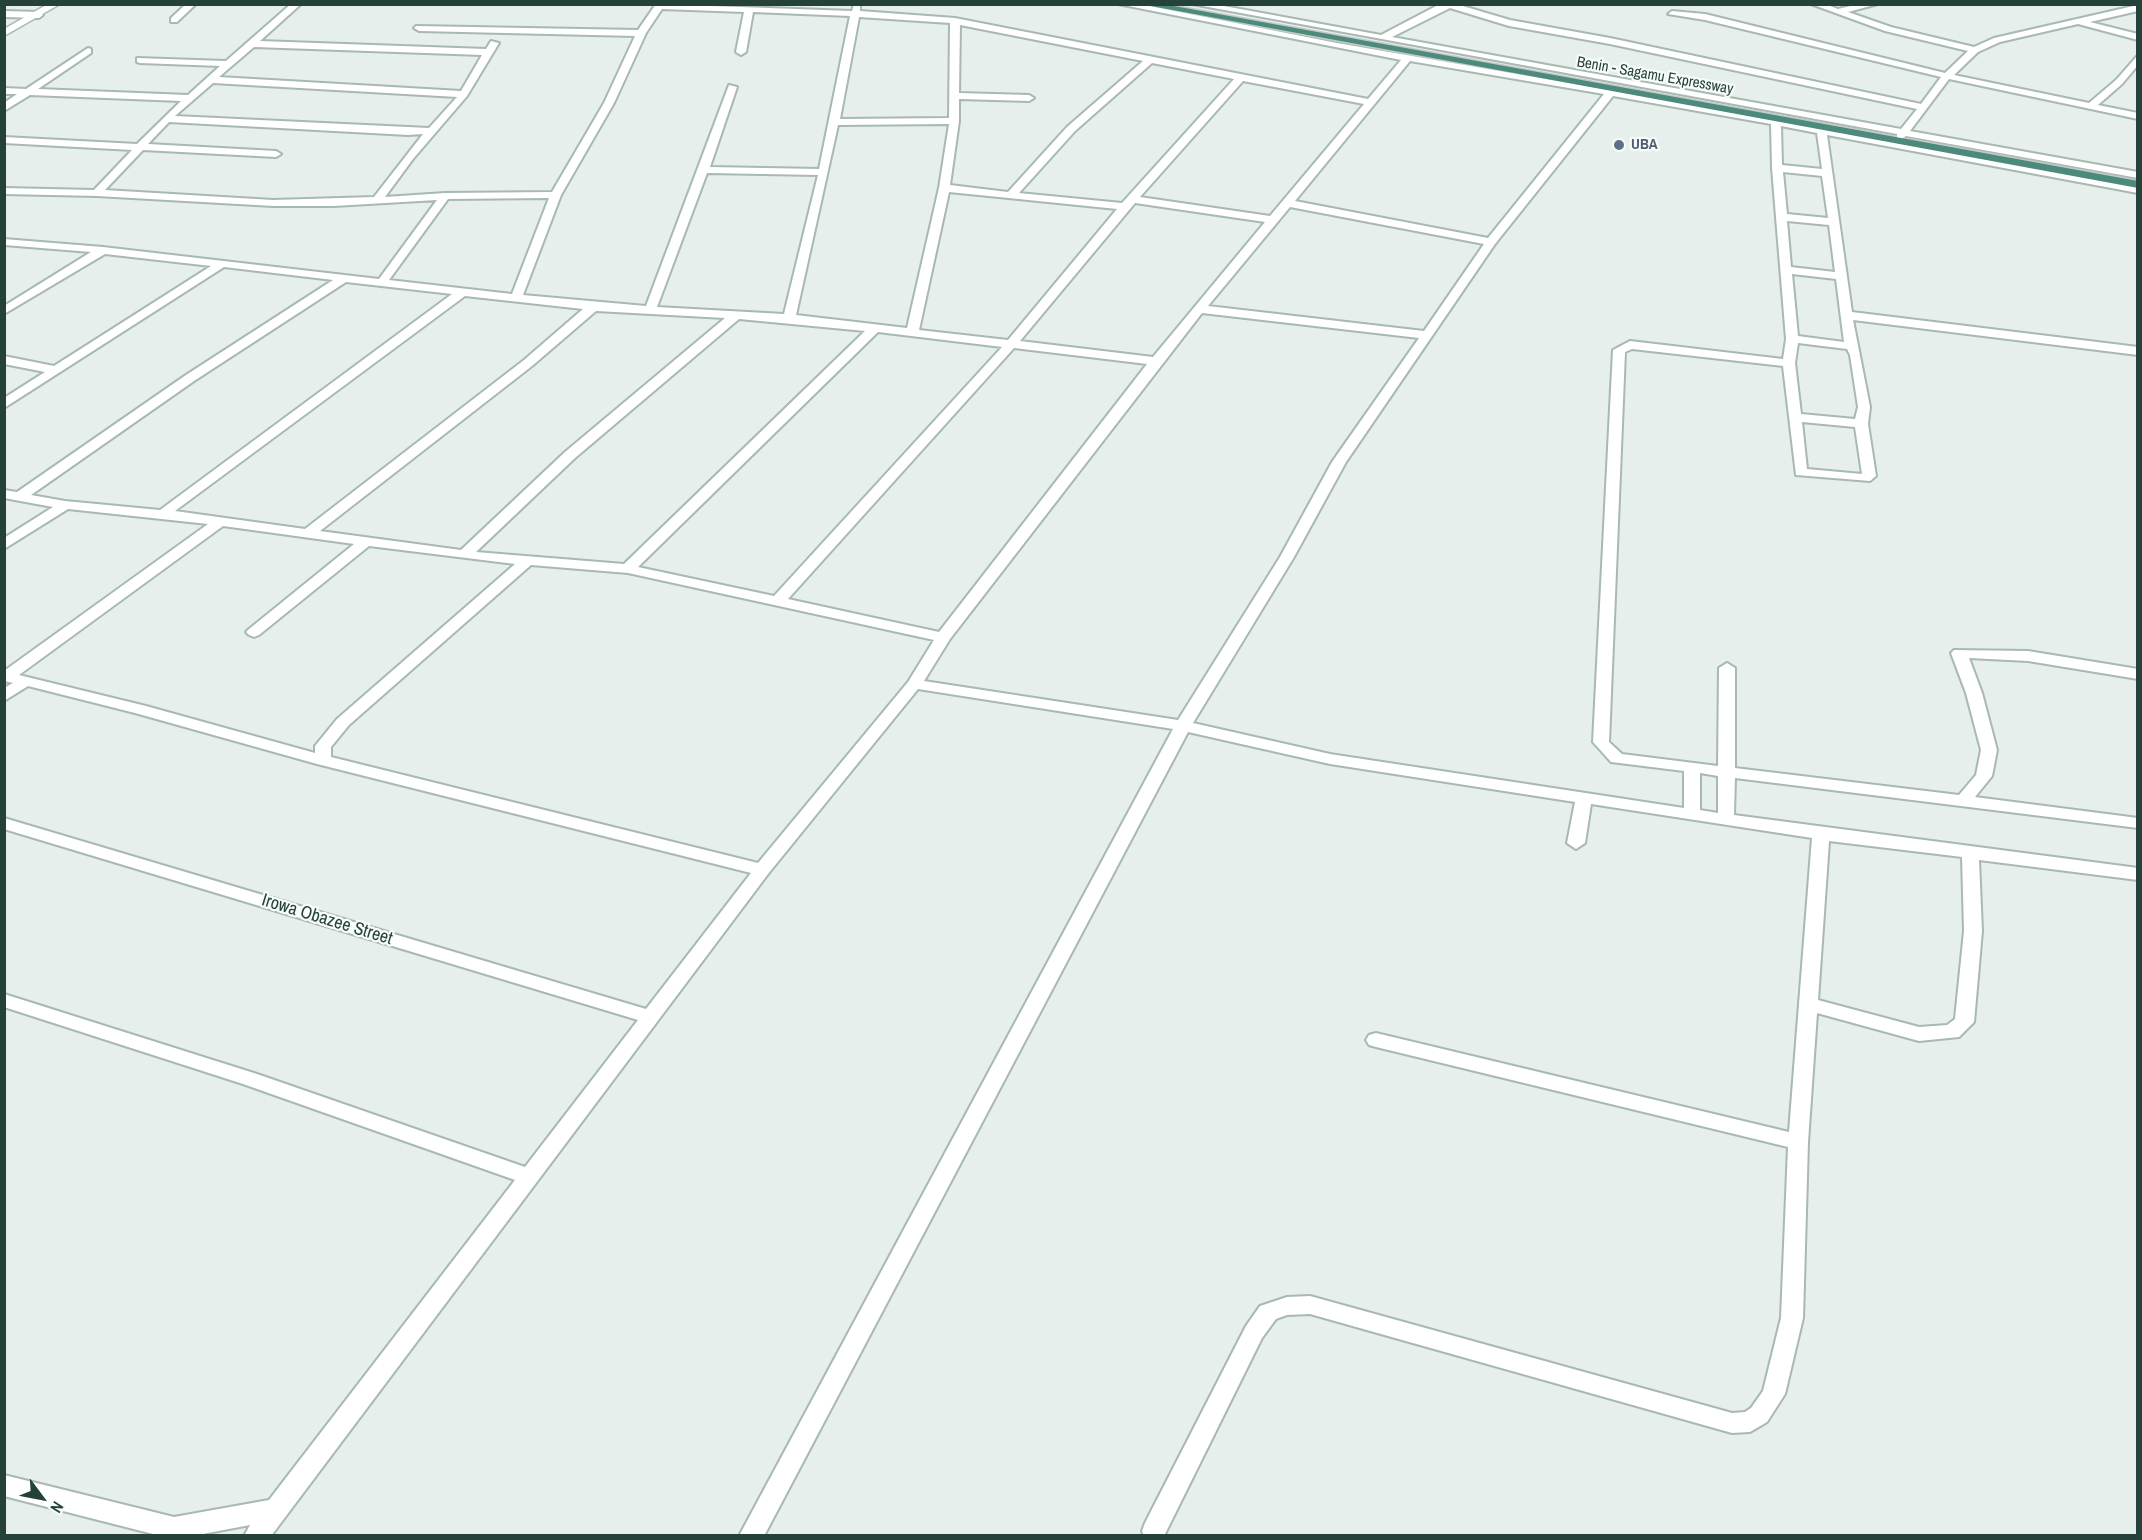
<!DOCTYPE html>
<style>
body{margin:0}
#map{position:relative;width:2142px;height:1540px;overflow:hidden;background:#e6efeb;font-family:"Archivo Narrow",sans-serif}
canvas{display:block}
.frame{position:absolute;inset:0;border:6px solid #24423a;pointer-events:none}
.north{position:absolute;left:12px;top:1468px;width:60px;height:60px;-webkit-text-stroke:4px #f7fbf9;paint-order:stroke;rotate:122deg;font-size:16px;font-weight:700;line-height:24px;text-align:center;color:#24423a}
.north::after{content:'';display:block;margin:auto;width:21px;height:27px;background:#24423a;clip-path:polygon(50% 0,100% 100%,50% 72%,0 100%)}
</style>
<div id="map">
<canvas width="2142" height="1540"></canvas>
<div class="frame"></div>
<div class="north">N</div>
</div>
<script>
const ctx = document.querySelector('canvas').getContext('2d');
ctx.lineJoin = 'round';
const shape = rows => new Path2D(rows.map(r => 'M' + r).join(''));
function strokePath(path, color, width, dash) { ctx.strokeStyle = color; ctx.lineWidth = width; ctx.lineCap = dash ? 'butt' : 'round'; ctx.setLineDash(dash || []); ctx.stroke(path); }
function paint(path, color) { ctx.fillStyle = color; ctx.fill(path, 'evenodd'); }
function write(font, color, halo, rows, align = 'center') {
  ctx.font = font + ' "Archivo Narrow",sans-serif'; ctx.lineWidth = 4.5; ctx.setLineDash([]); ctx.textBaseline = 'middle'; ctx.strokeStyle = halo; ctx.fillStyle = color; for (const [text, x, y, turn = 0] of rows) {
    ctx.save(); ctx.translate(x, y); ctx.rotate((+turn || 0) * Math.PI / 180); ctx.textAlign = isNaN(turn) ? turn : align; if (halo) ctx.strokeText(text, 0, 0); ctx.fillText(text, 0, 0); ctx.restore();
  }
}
const minor = shape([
 [186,4,196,4,177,22,171,22,171,18,186,4],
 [291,4,301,4,260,41,486,49,491,41,499,43,467,96,413,159,385,197,445,193,552,192,604,103,635,36,419,31,414,28,416,26,638,30,656,4,852,11,854,4,860,4,860,11,955,18,1368,99,1401,60,1118,4,1139,4,1337,43,1771,118,1776,116,1781,120,1816,127,1821,124,1826,129,2138,187,2138,193,1827,135,1852,312,2138,347,2138,355,1853,320,1870,407,1868,424,1876,476,1870,481,1796,475,1783,366,1632,349,1625,352,1609,742,1622,754,1718,766,1719,668,1727,663,1735,668,1735,768,1959,795,1976,775,1981,750,1966,693,1951,653,1954,650,2028,651,2138,669,2138,679,2028,661,1969,658,1982,693,1997,750,1992,776,1975,797,2138,818,2138,828,1735,778,1734,815,2138,868,2138,880,1979,860,1982,931,1974,1022,1959,1037,1919,1041,1817,1013,1808,1142,1803,1318,1785,1394,1767,1422,1750,1432,1732,1433,1310,1314,1287,1315,1276,1319,1262,1338,1164,1536,1144,1536,1142,1531,1145,1523,1246,1326,1260,1306,1287,1297,1310,1296,1732,1413,1745,1412,1751,1408,1763,1391,1781,1318,1788,1147,1376,1047,1369,1045,1366,1040,1369,1035,1376,1033,1789,1132,1812,838,1591,804,1585,843,1576,849,1567,843,1575,802,1330,764,1188,732,764,1536,739,1536,1173,729,918,689,768,874,271,1536,244,1536,250,1525,192,1536,161,1536,4,1496,4,1475,174,1517,269,1500,515,1180,243,1084,4,1007,4,994,257,1074,525,1167,638,1020,4,829,4,818,646,1009,751,873,317,764,135,713,28,686,4,701,4,688,13,683,4,681,4,671,208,524,68,509,4,549,4,538,53,507,4,498,4,490,17,492,186,375,333,280,224,267,4,408,4,398,45,372,4,364,4,356,54,366,211,266,105,254,4,314,4,306,91,252,4,245,4,239,103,247,379,279,437,200,334,206,273,206,97,196,4,194,4,188,94,190,132,150,4,143,4,137,137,144,181,101,30,95,4,111,4,103,17,94,4,94,4,88,26,89,88,48,91,49,91,53,38,89,188,95,220,66,140,63,137,62,137,58,226,61,291,4],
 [662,9,744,12,736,52,741,55,746,52,753,12,850,16,819,169,710,167,737,87,729,85,646,306,523,295,561,195,614,103,646,33,662,9],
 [859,17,950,23,949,118,840,119,859,17],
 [960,25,1143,61,1067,127,1008,192,950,185,959,121,959,99,1029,101,1034,98,1029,95,959,93,960,25],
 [254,47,482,55,461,91,219,77,254,47],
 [1410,61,1604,94,1488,238,1295,201,1410,61],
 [1152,63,1234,79,1122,203,1019,193,1075,131,1152,63],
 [1243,81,1364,104,1270,216,1140,197,1243,81],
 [213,83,457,97,429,128,175,116,213,83],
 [1613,96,1771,124,1772,168,1786,339,1783,359,1630,341,1613,350,1593,742,1611,762,1684,771,1684,808,1330,754,1193,723,1294,557,1346,462,1495,244,1613,96],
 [169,122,408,135,423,134,374,197,273,200,105,190,143,150,276,157,281,154,276,151,148,144,169,122],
 [949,124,939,188,907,328,796,315,838,125,949,124],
 [1781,126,1817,133,1822,169,1782,165,1781,126],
 [1783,172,1822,176,1828,218,1787,214,1783,172],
 [707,173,818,175,784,314,657,307,707,173],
 [949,192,1117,209,1008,340,919,330,949,192],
 [549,198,512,294,389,280,448,199,549,198],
 [1135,203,1265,222,1153,357,1020,341,1135,203],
 [1290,207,1484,244,1424,331,1208,306,1290,207],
 [1787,221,1829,225,1835,272,1791,267,1787,221],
 [1792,274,1836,279,1844,342,1798,336,1792,274],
 [346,282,452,294,160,510,65,501,31,495,194,381,346,282],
 [465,296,583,309,524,360,305,529,175,511,465,296],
 [596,311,725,318,565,452,461,550,320,531,532,366,596,311],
 [1202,313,1419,338,1332,462,1280,557,1178,720,924,681,950,639,1202,313],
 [739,319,865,331,624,564,476,552,575,458,739,319],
 [878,332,1002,347,774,596,638,567,878,332],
 [1798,343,1847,349,1850,355,1858,407,1855,419,1801,414,1795,363,1798,343],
 [1014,348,1147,364,939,632,788,599,1014,348],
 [1802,422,1855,427,1862,474,1807,469,1802,422],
 [223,526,354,544,249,629,246,632,249,635,254,637,259,635,369,546,515,564,337,719,315,746,315,753,146,706,19,675,223,526],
 [531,565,628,573,934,640,908,682,758,863,331,757,331,747,349,725,531,565],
 [1700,773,1718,776,1718,813,1700,810,1700,773],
 [1829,841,1962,857,1964,931,1955,1019,1947,1025,1919,1027,1818,1000,1829,841],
 [1192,4,1213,4,1381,35,1440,4,1456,4,1510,20,1610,38,1921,104,1941,77,1705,20,1668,14,1672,11,1705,14,1945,73,1968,51,1885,31,1811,4,1825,4,1838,9,1859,4,1878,4,1848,12,1891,27,1974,47,1994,38,2138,5,2138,11,2090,22,2138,34,2138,40,2078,24,2000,42,1978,52,1954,75,2089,103,2116,80,2138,55,2138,65,2122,84,2098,105,2138,113,2138,119,1949,79,1910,131,2138,172,2138,178,1906,136,1901,139,1897,138,1897,134,1192,4],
 [1450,8,1509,26,1610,44,1917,109,1901,129,1392,37,1450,8],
 [4,11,39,12,43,15,39,18,4,17,4,11]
]);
const tertiary = shape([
 [48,4,60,4,4,36,4,29,48,4]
]);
const trunk = shape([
 [1140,4,1163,4,2138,181,2138,188,1140,4]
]);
const markers = [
 [1619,145,6,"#5c6f8a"]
];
const farStreetnames = [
 ["Benin - Sagamu Expressway",1655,76,10]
];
const farServicenames = [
 ["UBA",1631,145]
];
const streetNames = [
 ["Irowa Obazee Street",327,920,17]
];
strokePath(minor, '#a8b8b2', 4);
strokePath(tertiary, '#a8b8b2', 3);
strokePath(trunk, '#c2cac8', 3);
paint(minor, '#fff');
paint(tertiary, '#fff');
paint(trunk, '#4c8a7c');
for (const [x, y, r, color] of markers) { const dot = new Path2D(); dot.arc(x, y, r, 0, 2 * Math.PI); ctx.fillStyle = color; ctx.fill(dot); strokePath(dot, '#f7fbf9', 2); }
write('15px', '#24423a', '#f7fbf9', farStreetnames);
write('bold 15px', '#4e5e75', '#f7fbf9', farServicenames, 'left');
write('18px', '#24423a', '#f7fbf9', streetNames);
</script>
